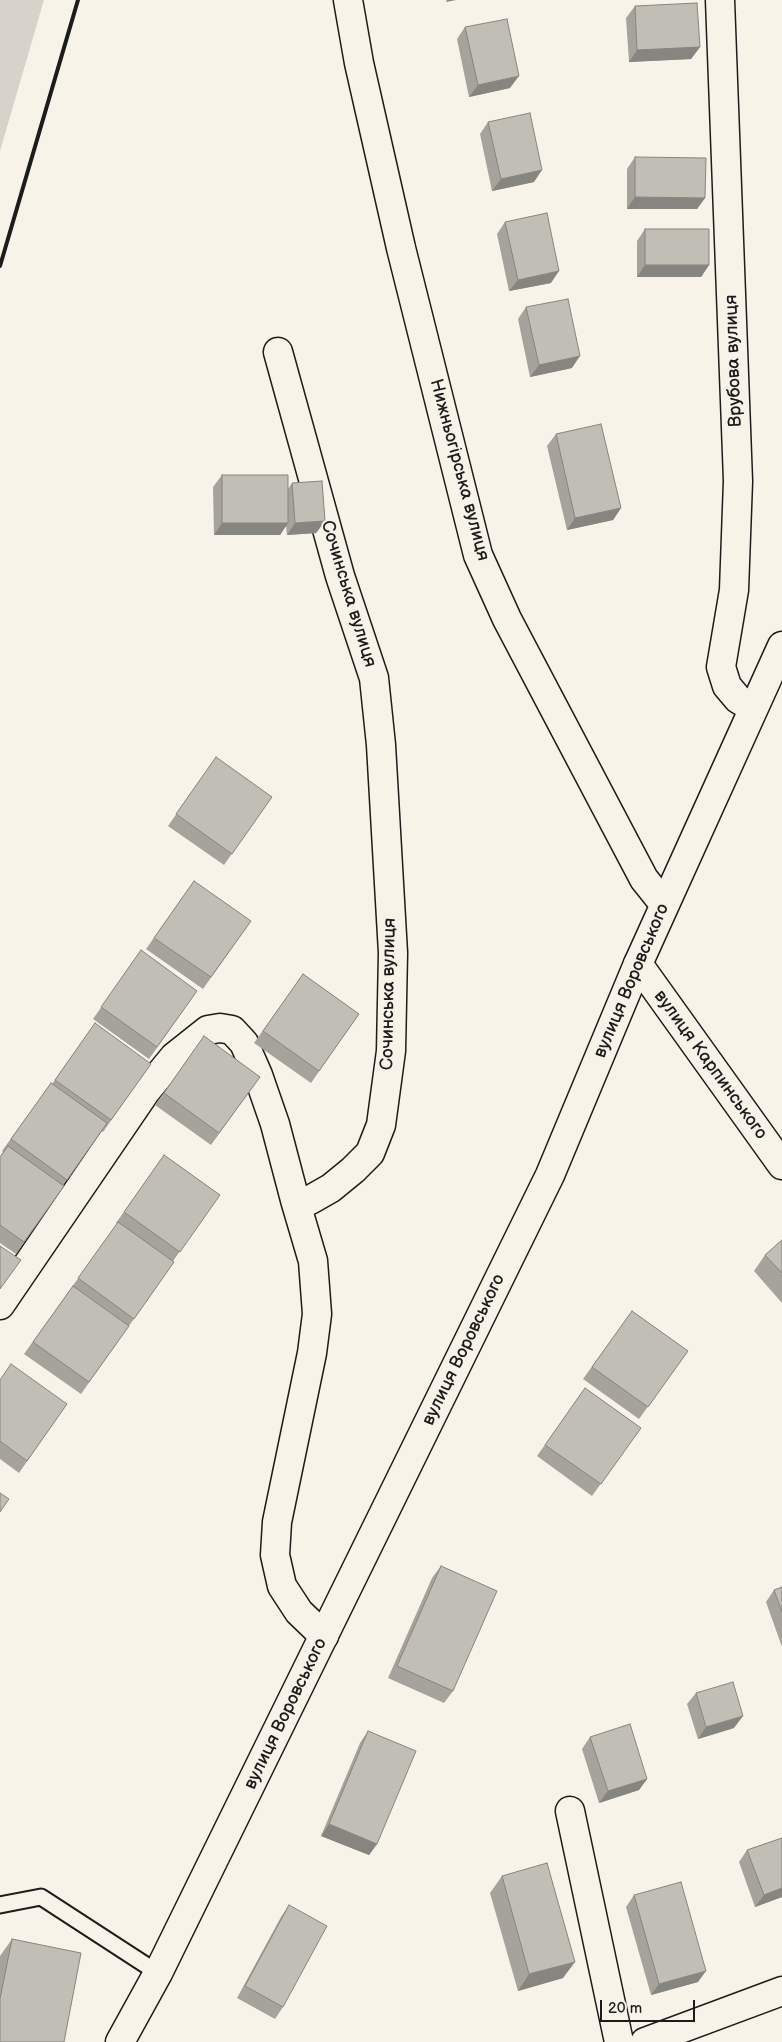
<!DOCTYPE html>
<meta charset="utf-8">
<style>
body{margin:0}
#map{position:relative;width:782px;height:2042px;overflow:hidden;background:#f7f3e8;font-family:"Balsamiq Sans",sans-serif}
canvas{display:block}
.scale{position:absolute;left:600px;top:2000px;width:95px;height:22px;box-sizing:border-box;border:2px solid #1c1c1c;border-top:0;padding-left:6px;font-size:15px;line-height:18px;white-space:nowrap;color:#1c1c1c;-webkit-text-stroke:4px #f7f3e8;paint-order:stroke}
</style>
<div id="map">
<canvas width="782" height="2042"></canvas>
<div class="scale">20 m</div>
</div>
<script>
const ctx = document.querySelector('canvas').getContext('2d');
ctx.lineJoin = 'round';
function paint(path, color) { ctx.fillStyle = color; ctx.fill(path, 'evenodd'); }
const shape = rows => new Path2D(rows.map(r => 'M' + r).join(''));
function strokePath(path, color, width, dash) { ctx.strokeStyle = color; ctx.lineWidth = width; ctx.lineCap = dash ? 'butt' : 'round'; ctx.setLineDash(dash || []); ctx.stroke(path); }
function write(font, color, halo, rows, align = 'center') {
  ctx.font = font + ' "Balsamiq Sans",sans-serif'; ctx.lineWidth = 4; ctx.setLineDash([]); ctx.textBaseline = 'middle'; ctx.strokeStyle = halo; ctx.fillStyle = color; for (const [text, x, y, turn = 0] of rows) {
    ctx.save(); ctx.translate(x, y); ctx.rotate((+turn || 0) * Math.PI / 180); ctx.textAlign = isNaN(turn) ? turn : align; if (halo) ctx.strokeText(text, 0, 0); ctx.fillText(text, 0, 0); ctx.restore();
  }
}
const green = shape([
 [0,0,44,0,0,151]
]);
const lane = shape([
 [0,1905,41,1897,158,1973]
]);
const street = shape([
 [348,0,359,63,401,248,478,555,507,619,644,879,664,904],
 [720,0,738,481,734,590,721,667,727,686,738,699,753,708],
 [638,964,782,1165],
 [295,1200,313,1261,317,1314,312,1353,277,1522,275,1555,282,1586,299,1612,324,1636],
 [0,1305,146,1091,174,1057,208,1030,220,1028,232,1030,244,1043,258,1075,275,1124,295,1200,310,1200,331,1188,353,1170,370,1153,381,1125,391,1051,393,953,381,745,374,678,340,576,278,352],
 [570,1811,619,2042],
 [645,2042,782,1991]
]);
const secondary = shape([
 [120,2042,158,1973,550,1175,638,964,782,646]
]);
const rail = shape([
 [0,266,78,0]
]);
const wall = shape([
 [635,6,700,47,691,59,629,62,626,18],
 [465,27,510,88,469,97,457,39],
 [488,122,534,182,492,191,480,134],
 [635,157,705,198,697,209,627,209,627,169],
 [505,222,551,283,509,291,497,234],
 [645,229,709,265,701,277,637,277,637,241],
 [526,307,572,368,530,377,518,319],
 [556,434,621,508,613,520,567,530,547,446],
 [222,475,288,489,292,483,325,521,316,533,287,535,286,526,280,535,214,535,213,487],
 [216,757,272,797,224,865,168,826],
 [194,881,251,921,203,989,146,949],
 [141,950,197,991,149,1059,93,1019],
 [303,974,359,1014,311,1083,254,1043],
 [95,1023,151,1064,103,1132,101,1131,63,1185,64,1186,16,1254,0,1243,0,1157,3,1152,2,1151,51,1083,52,1084],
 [204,1036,260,1077,211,1145,155,1105],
 [164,1155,220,1195,173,1261,174,1262,81,1394,24,1354,117,1224,116,1223],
 [782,1240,782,1303,754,1271,765,1255],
 [632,1311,688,1351,639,1419,583,1379],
 [0,1380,67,1404,19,1473,0,1459],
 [585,1388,641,1428,592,1496,537,1456],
 [441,1566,453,1691,444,1703,388,1678,432,1578],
 [782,1587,782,1647,766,1602,774,1590],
 [696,1693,734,1728,698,1739,687,1704],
 [368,1731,377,1844,369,1855,321,1836,360,1743],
 [590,1737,647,1779,639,1790,599,1803,582,1749],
 [782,1838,782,1897,755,1907,739,1862,747,1850],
 [502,1876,563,1978,518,1991,490,1893],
 [634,1895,698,1982,651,1995,626,1907],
 [289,1905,283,2007,275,2019,237,1998,281,1917],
 [12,1939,0,2042,0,1956]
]);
const shadedWall = shape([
 [447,0,456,0,446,2],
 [700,47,691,59,629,62,637,50],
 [519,76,510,88,469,97,478,85],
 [542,170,534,182,492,191,501,179],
 [635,197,705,198,697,209,627,209],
 [645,265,709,265,701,277,637,277],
 [559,271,551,283,509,291,518,280],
 [580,356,572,368,530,377,539,365],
 [621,508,613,520,567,530,575,518],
 [325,521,316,533,287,535,295,523],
 [222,523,288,523,280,535,214,535],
 [743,1716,734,1728,698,1739,706,1727],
 [647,1779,639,1790,599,1803,608,1791],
 [329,1824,377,1844,369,1855,321,1836],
 [782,1888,782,1897,755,1907,764,1895],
 [575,1962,563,1978,518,1991,529,1974],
 [706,1971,698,1982,651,1995,659,1984]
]);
const building = shape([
 [697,3,700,47,637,50,635,6,697,3],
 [507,19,519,76,478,85,465,27,507,19],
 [530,113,542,170,501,179,488,122,530,113],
 [635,157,706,158,705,198,635,197,635,157],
 [547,213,559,271,518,280,505,222,547,213],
 [645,229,709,229,709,265,645,265,645,229],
 [568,299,580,356,539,365,526,307,568,299],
 [601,424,621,508,575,518,556,434,601,424],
 [222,475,288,475,288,523,222,523,222,475],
 [322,481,325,521,295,523,292,483,322,481],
 [216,757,272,797,232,854,176,814,216,757],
 [194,881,251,921,211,977,154,938,194,881],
 [141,950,197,991,157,1047,101,1007,141,950],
 [303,974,359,1014,319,1071,263,1031,303,974],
 [95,1023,151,1064,111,1120,55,1080,95,1023],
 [204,1036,260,1077,219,1133,164,1093,204,1036],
 [51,1083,107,1123,67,1180,11,1139,51,1083],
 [8,1146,64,1186,24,1242,0,1225,0,1157,8,1146],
 [164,1155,220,1195,180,1252,124,1212,164,1155],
 [118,1222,174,1262,134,1319,78,1278,118,1222],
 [782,1240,782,1273,765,1255,782,1240],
 [0,1246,21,1260,0,1289,0,1246],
 [73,1286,129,1326,89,1382,33,1342,73,1286],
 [632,1311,688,1351,648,1407,592,1367,632,1311],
 [11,1364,67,1404,27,1461,0,1441,0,1380,11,1364],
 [585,1388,641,1428,601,1484,545,1445,585,1388],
 [0,1493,9,1499,0,1512,0,1493],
 [441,1566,497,1591,453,1691,397,1666,441,1566],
 [782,1587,782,1612,774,1590,782,1587],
 [733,1682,743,1716,706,1727,696,1693,733,1682],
 [630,1724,647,1779,608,1791,590,1737,630,1724],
 [368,1731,416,1751,377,1844,329,1824,368,1731],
 [782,1838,782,1888,764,1895,747,1850,782,1838],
 [547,1863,575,1962,529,1974,502,1876,547,1863],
 [681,1882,706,1971,659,1984,634,1895,681,1882],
 [289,1905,327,1926,283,2007,245,1986,289,1905],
 [12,1939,81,1953,64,2042,0,2042,0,1999,12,1939]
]);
const streetNames = [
 ["Врубова вулиця",734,361,-92],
 ["Нижньогірська вулиця",459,470,75],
 ["Сочинська вулиця",348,594,73],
 ["вулиця Воровського",632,981,-67],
 ["Сочинська вулиця",389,994,-89],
 ["вулиця Карпинського",710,1065,54],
 ["вулиця Воровського",464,1350,-64],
 ["вулиця Воровського",286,1714,-64]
];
paint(green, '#d7d3cb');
strokePath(lane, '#1c1c1c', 19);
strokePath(street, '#1c1c1c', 31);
strokePath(secondary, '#1c1c1c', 31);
strokePath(lane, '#f7f3e8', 15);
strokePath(street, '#f7f3e8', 28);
strokePath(secondary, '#f7f3e8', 28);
strokePath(rail, '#1c1c1c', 4);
paint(wall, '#a5a39c');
paint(shadedWall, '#86857f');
paint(building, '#c0beb5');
strokePath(building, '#86857f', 1);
write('18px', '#1c1c1c', '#f7f3e8', streetNames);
</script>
